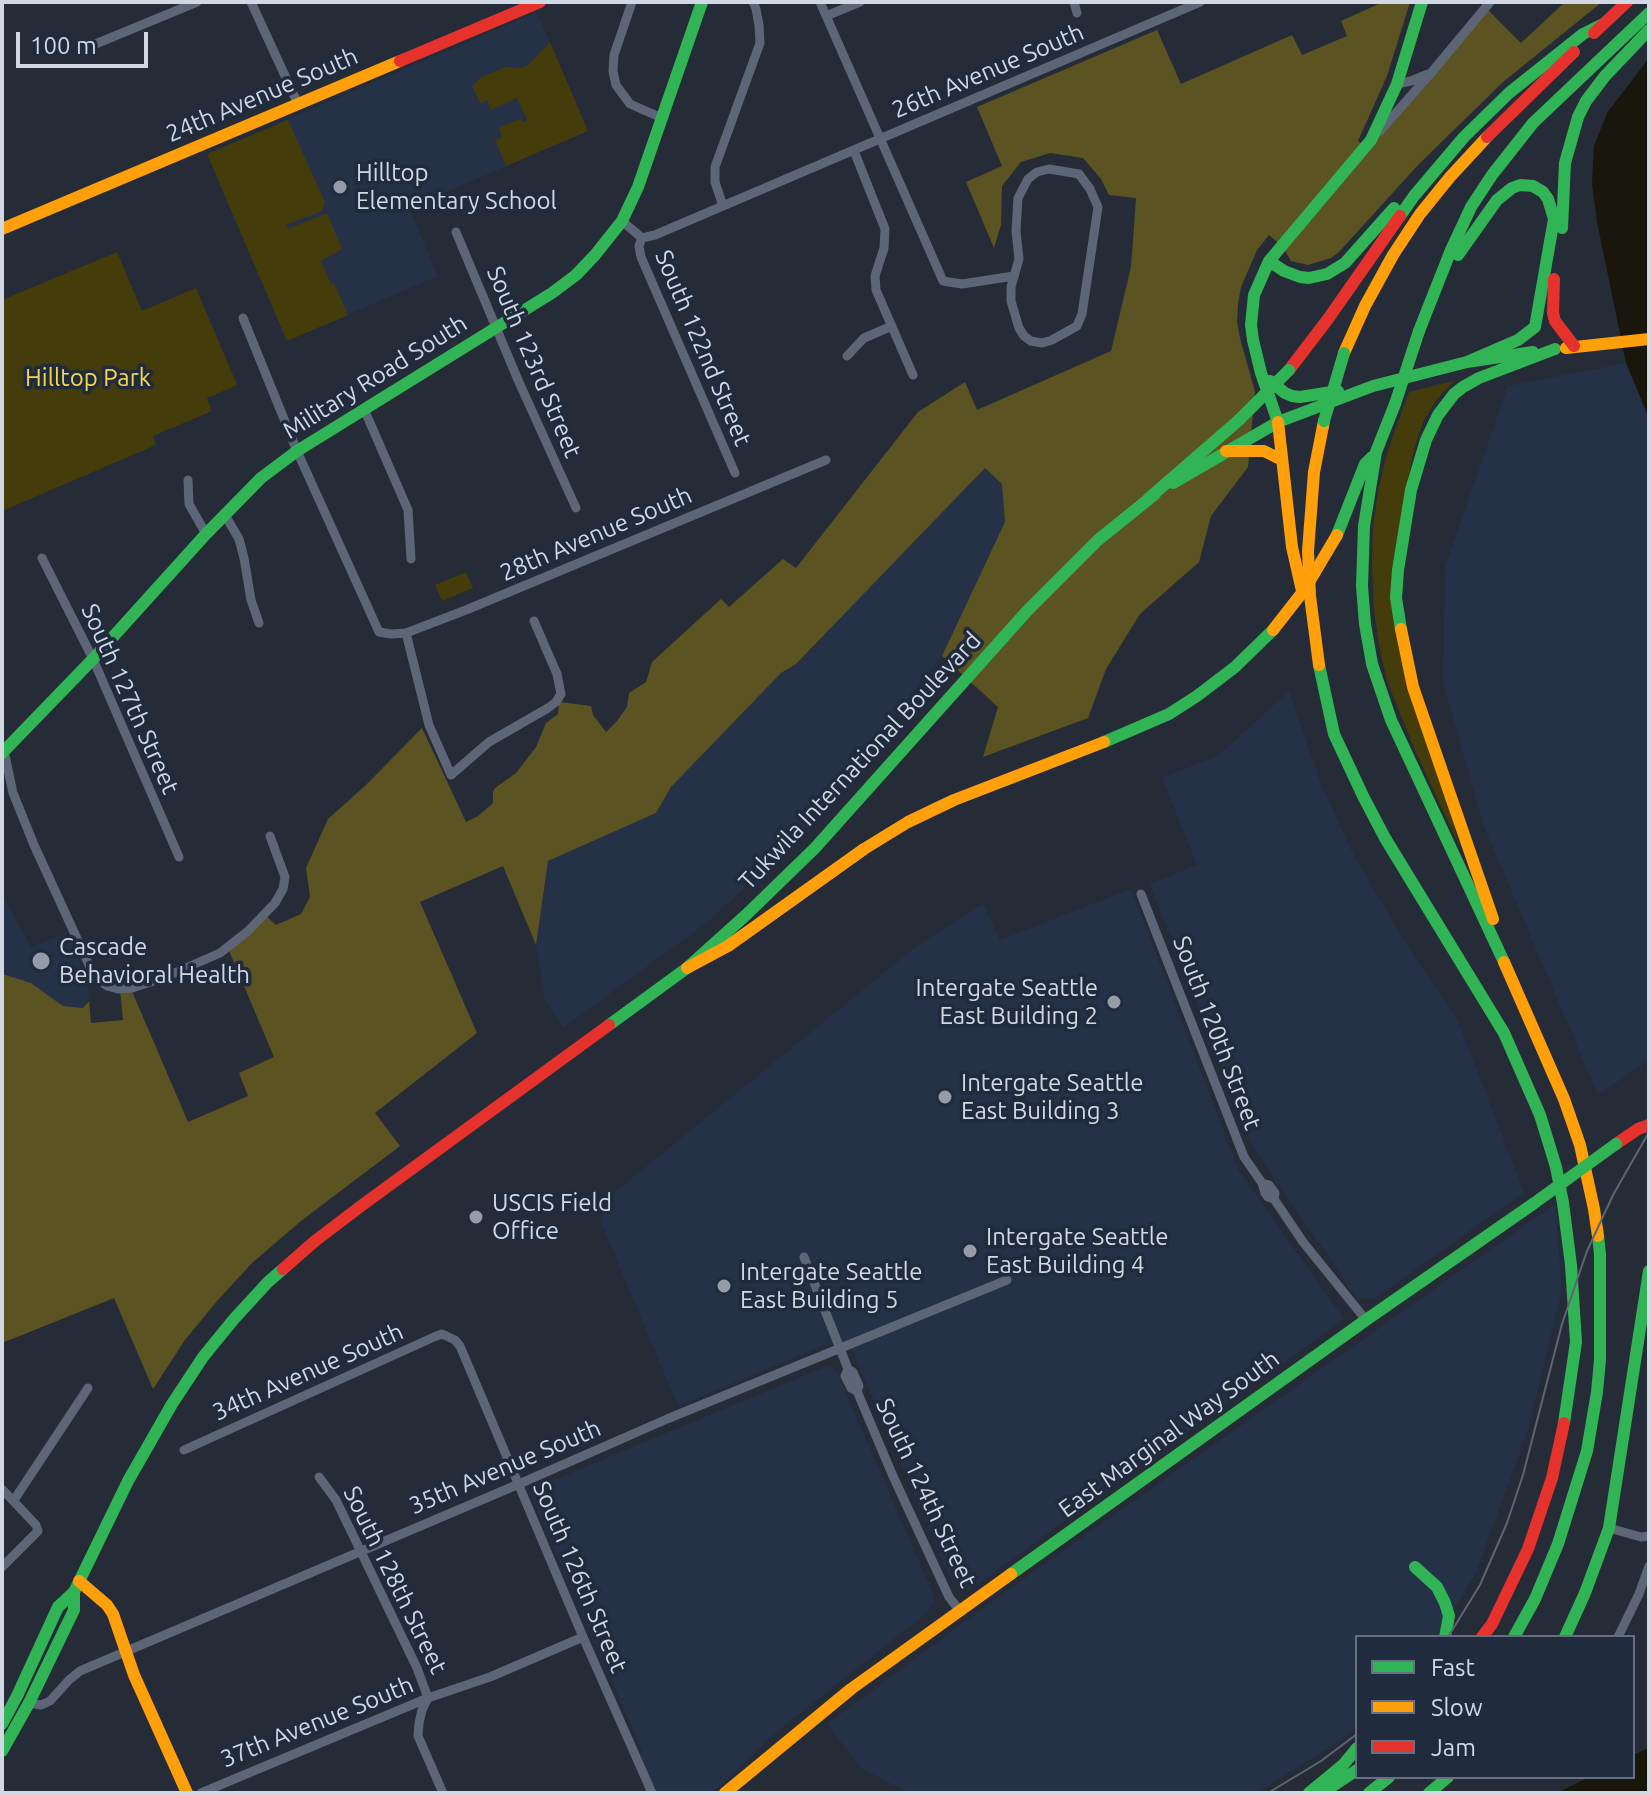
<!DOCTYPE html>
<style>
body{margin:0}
#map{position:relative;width:1651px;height:1795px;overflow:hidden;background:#262c37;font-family:Ubuntu,sans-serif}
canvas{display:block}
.frame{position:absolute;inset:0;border:4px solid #d1d8e4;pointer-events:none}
.legend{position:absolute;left:1355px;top:1635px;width:280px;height:144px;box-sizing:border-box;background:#202b3d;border:2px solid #677080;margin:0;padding:10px 14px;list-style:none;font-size:24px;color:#d1d8e4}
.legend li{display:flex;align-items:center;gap:16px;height:40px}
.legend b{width:40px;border:2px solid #677080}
.scale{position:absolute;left:16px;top:32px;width:132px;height:36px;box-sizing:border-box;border:4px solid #d1d8e4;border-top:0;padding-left:10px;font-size:24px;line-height:28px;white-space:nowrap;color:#d1d8e4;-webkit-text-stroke:6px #202b3d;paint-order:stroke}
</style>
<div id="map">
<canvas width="1651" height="1795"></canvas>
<div class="frame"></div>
<ul class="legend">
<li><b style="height:10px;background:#30b455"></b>Fast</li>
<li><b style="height:10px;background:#ff9f0a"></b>Slow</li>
<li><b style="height:10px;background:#e5322d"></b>Jam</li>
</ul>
<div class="scale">100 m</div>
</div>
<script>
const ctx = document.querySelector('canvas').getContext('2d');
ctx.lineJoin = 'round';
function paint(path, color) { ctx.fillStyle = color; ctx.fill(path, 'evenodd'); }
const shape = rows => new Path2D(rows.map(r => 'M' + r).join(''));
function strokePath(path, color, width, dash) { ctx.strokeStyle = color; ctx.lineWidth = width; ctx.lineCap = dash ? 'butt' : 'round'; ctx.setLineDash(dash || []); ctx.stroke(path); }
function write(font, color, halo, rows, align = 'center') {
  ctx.font = font + ' Ubuntu,sans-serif'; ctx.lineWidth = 7; ctx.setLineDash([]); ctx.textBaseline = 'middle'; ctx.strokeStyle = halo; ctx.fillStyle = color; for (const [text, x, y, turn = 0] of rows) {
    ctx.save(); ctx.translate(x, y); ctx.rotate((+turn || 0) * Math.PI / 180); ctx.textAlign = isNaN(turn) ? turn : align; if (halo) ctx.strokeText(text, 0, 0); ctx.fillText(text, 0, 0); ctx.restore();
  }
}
const built = shape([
 [537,12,588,131,409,208,438,276,287,341,207,154],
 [1626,363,1649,418,1649,1060,1598,1095,1483,824,1443,682,1445,567,1508,386],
 [985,468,1002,484,1005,522,942,656,788,847,709,921,564,1027,545,1000,536,945,548,861,656,813,671,787,781,673,796,664],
 [1289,691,1321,784,1351,850,1413,955,1456,1016,1524,1192,1374,1299,1357,1298,1254,1149,1150,884,1197,865,1162,778,1219,755],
 [1131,889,1239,1171,1344,1319,971,1589,964,1591,959,1588,949,1575,851,1347,829,1343,678,1406,600,1220,615,1192,918,945,983,904,1000,940],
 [2,894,31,947,67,933,88,980,89,1001,83,1008,63,1006,31,984,2,974],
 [1555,1204,1562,1290,1526,1436,1475,1575,1436,1637,1357,1637,1357,1727,1350,1734,1257,1793,909,1793,861,1768,827,1724,1009,1589],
 [827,1366,836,1370,933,1594,934,1602,928,1612,778,1731,712,1793,657,1793,640,1755,642,1751,530,1493,535,1488]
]);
const green = shape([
 [550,42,588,131,506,166,495,140,502,137,499,128,517,120,521,119,523,122,527,120,517,98,491,110,487,100,480,103,472,86,482,77,505,67,521,68,527,66],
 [288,120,325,202,322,211,286,225,288,229,327,213,342,249,321,261,331,284,334,283,348,315,287,341,207,154],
 [117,252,142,311,196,288,237,385,207,398,212,411,153,436,156,445,2,511,2,300],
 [1454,381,1437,399,1424,420,1417,439,1411,464,1392,581,1459,845,1415,750,1387,681,1379,645,1374,611,1372,567,1373,526,1378,492,1387,453,1409,392],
 [466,572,473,588,442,601,435,585]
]);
const forest = shape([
 [1383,2,1410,2,1387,76,1358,141,1368,149,1488,10,1521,43,1565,2,1602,2,1503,82,1418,165,1339,252,1331,258,1308,265,1291,261,1283,247,1269,235,1257,250,1241,287,1238,304,1237,322,1240,338,1255,392,1248,467,1211,516,1199,562,1140,614,1106,669,1088,718,983,757,998,707,942,656,1005,522,1002,484,985,468,796,664,781,673,671,787,656,813,548,861,536,945,503,866,420,902,477,1033,375,1113,400,1146,301,1221,252,1263,217,1301,185,1340,153,1389,114,1298,2,1343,2,974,31,983,63,1006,83,1008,89,1001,91,1023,123,1020,120,990,131,989,188,1122,248,1096,239,1073,274,1057,228,948,265,915,276,925,301,914,310,897,306,868,328,819,366,785,422,728,466,822,478,816,493,803,493,792,495,788,516,773,536,747,546,723,558,714,559,702,591,706,593,715,606,732,617,721,627,707,629,693,646,682,652,662,721,599,729,607,783,559,796,568,918,412,965,382,977,410,1111,351,1131,267,1136,198,1109,195,1101,179,1083,158,1050,153,1021,162,1002,186,1001,225,994,248,966,182,1002,166,977,107,1157,30,1181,84,1292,35,1302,55,1347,36,1341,21]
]);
const water = shape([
 [1649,58,1649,418,1626,363,1597,222,1592,183,1594,146,1607,113],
 [1649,1748,1649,1793,1557,1793,1589,1777,1633,1777,1633,1755]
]);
const street = shape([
 [251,2,298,104],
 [632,2,614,55,613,71,616,85,630,104,662,118],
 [820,2,943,281,962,284,1014,276],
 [1074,2,1077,13],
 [826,16,860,2],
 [81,50,197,2],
 [1397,84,1411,81,1428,74],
 [1379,132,1431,73,1490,2],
 [854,151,885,229,884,248,875,276,876,290,913,375],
 [1049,169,1079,174,1090,189,1098,207,1082,314,1077,326,1052,340,1042,343,1031,341,1024,336,1019,328,1011,301,1011,287,1019,259,1016,231,1018,198,1028,179,1037,172,1049,169],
 [723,206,715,182,715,167,760,43,759,25,756,9,753,2],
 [622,221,642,238,655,235,1200,2],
 [456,232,518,380,576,508],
 [642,238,639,246,641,257,735,473],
 [243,318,297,451,379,632,391,634,406,633,466,610,826,460],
 [847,356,864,338,892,326],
 [364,409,408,510,411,559],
 [188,480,189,504,206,534],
 [225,515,239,539,244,558,251,600,259,623],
 [42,558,93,659,179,857],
 [406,633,429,725,451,775,489,742,548,708,556,702,561,694,557,674,534,621],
 [4,751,13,793,34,845,90,967,99,980,107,986,118,989,132,988,163,978,220,953,248,931,275,903,283,889,285,877,270,836],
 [1141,894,1244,1157,1262,1183,1265,1193,1268,1197,1274,1199,1303,1242,1366,1320],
 [1262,1183,1269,1185,1275,1193,1274,1199],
 [804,1257,848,1369,853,1372,859,1386,857,1391,892,1474,949,1597,960,1611],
 [848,1369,845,1376,851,1388,857,1391],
 [184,1450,434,1337,442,1334,455,1340,460,1346,583,1637,652,1793],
 [319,1477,336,1500,417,1668,428,1698,422,1710,419,1723,418,1736,443,1793],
 [2,1489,36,1525,38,1531,2,1567],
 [14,1500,88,1388],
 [1609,1528,1641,1537,1649,1536],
 [1618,1637,1639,1594,1649,1566],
 [29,1703,41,1705,50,1701,69,1680,80,1671,519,1484,667,1419,1007,1280],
 [201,1793,428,1698,490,1677,583,1637]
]);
const fast = shape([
 [1400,216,1414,196,1464,137,1509,93,1583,34,1601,25],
 [1562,228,1565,163,1578,117,1586,101,1605,76,1649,30],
 [1458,255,1497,200,1512,188,1520,185,1533,186,1543,192,1548,199,1554,219,1535,327,1518,340,1467,362],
 [1269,261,1284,271,1300,277,1309,278,1327,274,1345,263,1394,208],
 [1419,331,1451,250,1471,207,1492,175,1533,123,1649,13],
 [1270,381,1285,393,1292,396,1300,397,1338,391],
 [1395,404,1376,452,1364,526,1362,586,1365,624,1372,664,1391,720,1504,962],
 [1278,422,1261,373,1253,340,1251,325,1254,295,1269,261,1371,140,1397,84,1422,2],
 [1173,483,1278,422,1373,386,1467,362,1533,352],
 [1148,499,1239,420],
 [1337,535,1365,464,1372,457],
 [1401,629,1396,598,1398,570,1411,490,1426,440,1438,415,1454,394,1463,387,1479,378,1555,349],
 [1319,665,1334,734,1363,796,1385,838,1504,1033,1540,1115,1556,1167,1563,1203,1571,1265,1576,1342,1564,1423],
 [1104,742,1169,714,1197,696,1235,667,1273,630],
 [2,753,93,659,206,534,261,478,297,451,552,293,576,275,595,255,622,221,638,187,702,2],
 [609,1025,687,968,746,915,815,848,1027,611,1098,540,1155,494],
 [1415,1567,1437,1587,1445,1603,1449,1616,1445,1637],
 [1011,1574,1366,1320,1533,1204],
 [1514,1637,1535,1599,1558,1544,1587,1451,1597,1392,1600,1360,1600,1254,1598,1236],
 [1565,1637,1585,1593,1609,1528,1649,1271],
 [2,1724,17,1696,58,1607,74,1592,128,1481,172,1404,203,1357,234,1319,268,1282,283,1269],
 [2,1751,29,1703,74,1610,74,1592],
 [1325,1791,1357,1770],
 [1309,1793,1343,1765,1357,1748],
 [1369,1793,1389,1777],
 [1429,1793,1448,1777]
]);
const slow = shape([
 [2,229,400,61],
 [1566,348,1649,339],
 [1344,353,1365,306,1393,255,1420,214,1450,177,1487,137],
 [1278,422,1292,547,1302,591],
 [1226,451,1264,451,1282,460],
 [1401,629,1413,687,1493,919],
 [1319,665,1310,596,1308,551,1314,472,1324,421],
 [1504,962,1564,1099,1580,1145,1594,1209,1598,1236],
 [687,968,728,946,864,849,908,822,954,800,1104,742],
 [79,1581,107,1605,113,1614,134,1675,187,1793],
 [725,1793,851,1689,1011,1574]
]);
const jam = shape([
 [1594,33,1627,2],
 [400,61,540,2],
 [1487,137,1574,52],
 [1554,279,1553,313,1555,321,1574,346],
 [1289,370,1328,319,1400,216],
 [1616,1144,1638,1129,1649,1125],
 [283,1269,315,1241,365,1203,609,1025],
 [1482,1637,1492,1624,1528,1549,1552,1478,1564,1423]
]);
const tram = shape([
 [1448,1637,1480,1585,1507,1523,1523,1475,1562,1324,1587,1251,1613,1195,1649,1132],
 [1268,1793,1321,1761,1357,1734]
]);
const fastBridge = shape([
 [1395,404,1419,331],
 [1239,420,1289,370],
 [1324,421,1344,353],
 [1533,1204,1616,1144]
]);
const slowBridge = shape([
 [1273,630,1305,589,1337,535]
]);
const markers = [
 [340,187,8,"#959ca7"],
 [41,961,10,"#959ca7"],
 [1114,1002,8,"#959ca7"],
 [945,1097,8,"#959ca7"],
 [476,1217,8,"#959ca7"],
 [970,1251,8,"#959ca7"],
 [724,1286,8,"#959ca7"]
];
const streetNames = [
 ["26th Avenue South",988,71,-23],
 ["24th Avenue South",262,95,-23],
 ["South 122nd Street",703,348,67],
 ["South 123rd Street",534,362,67],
 ["Military Road South",375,377,-32],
 ["28th Avenue South",596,534,-23],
 ["South 127th Street",130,699,66],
 ["Tukwila International Boulevard",860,761,-47],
 ["South 120th Street",1217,1033,69],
 ["34th Avenue South",308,1372,-24],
 ["East Marginal Way South",1169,1434,-36],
 ["35th Avenue South",505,1467,-23],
 ["South 124th Street",926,1493,65],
 ["South 126th Street",580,1577,67],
 ["South 128th Street",395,1580,64],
 ["37th Avenue South",317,1722,-22]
];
const poiNames = [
 ["Hilltop",356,173],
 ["Elementary School",356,201],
 ["Cascade",59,947],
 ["Behavioral Health",59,975],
 ["Intergate Seattle",1098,988,"right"],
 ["East Building 2",1098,1016,"right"],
 ["Intergate Seattle",961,1083],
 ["East Building 3",961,1111],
 ["USCIS Field",492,1203],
 ["Office",492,1231],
 ["Intergate Seattle",986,1237],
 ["East Building 4",986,1265],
 ["Intergate Seattle",740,1272],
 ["East Building 5",740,1300]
];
const parkNames = [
 ["Hilltop Park",88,378]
];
paint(built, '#243147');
paint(green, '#453c0b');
paint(forest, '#5c5323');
paint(water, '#19170b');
strokePath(street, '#5c6676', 9);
strokePath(fast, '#30b455', 12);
strokePath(slow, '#ff9f0a', 12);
strokePath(jam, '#e5322d', 12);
strokePath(tram, '#5d6571', 2);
strokePath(fastBridge, '#30b455', 12);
strokePath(slowBridge, '#ff9f0a', 12);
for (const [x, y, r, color] of markers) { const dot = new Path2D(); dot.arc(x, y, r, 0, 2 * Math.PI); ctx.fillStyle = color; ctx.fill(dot); strokePath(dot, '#202b3d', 3); }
write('24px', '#d1d8e4', '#202b3d', streetNames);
write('24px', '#d1d8e4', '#202b3d', poiNames, 'left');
write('24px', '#f5d84a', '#202b3d', parkNames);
</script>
